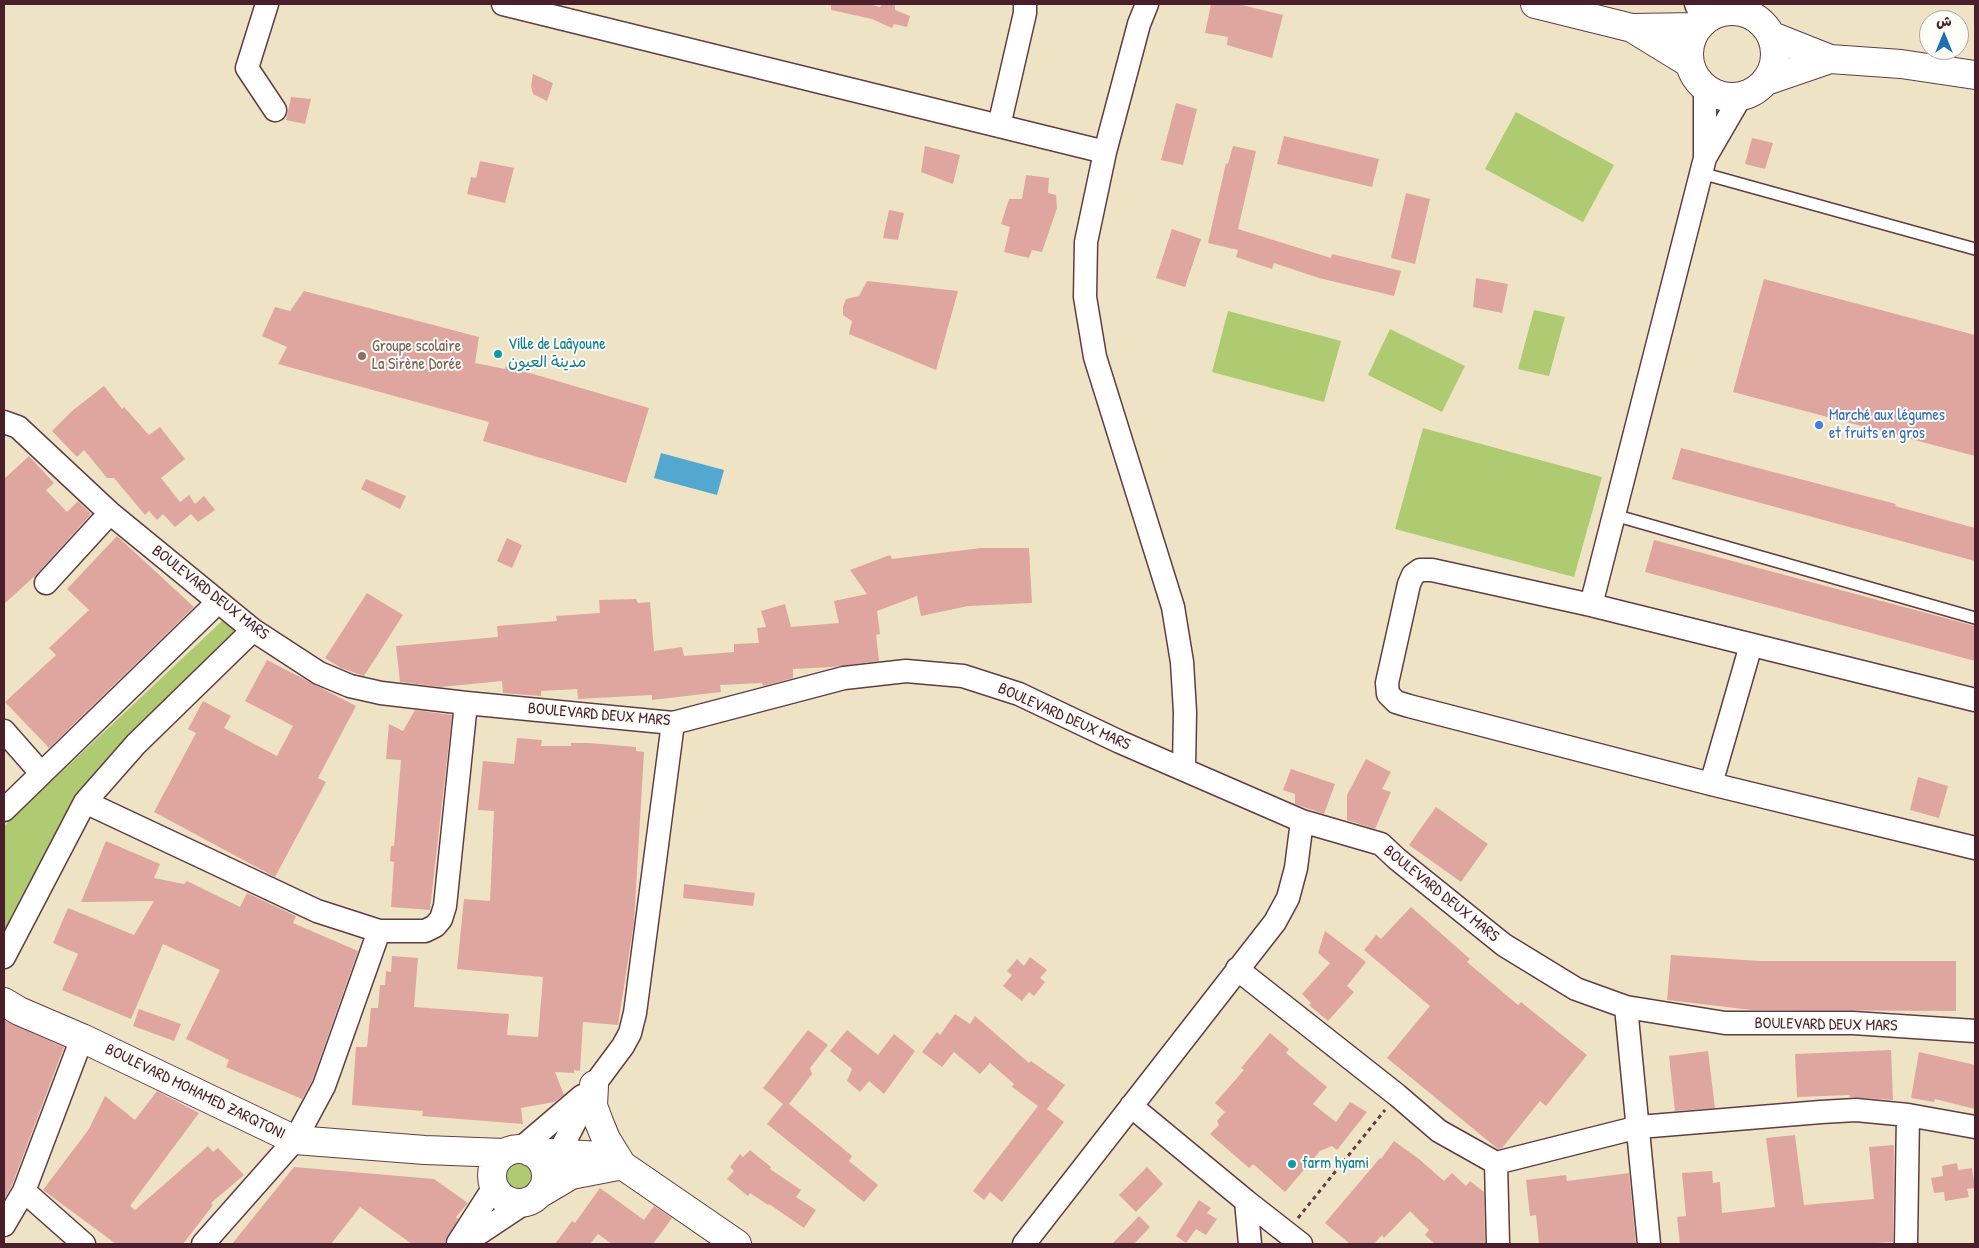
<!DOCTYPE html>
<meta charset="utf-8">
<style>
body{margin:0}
#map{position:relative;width:1979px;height:1248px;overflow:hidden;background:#efe3c5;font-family:"Patrick Hand","Playpen Sans Arabic",sans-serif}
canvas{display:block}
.frame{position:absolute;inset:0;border:5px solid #4a1f2b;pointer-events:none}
.north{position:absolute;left:1919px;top:10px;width:50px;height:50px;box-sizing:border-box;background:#fdfcf7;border:1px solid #b5a4a5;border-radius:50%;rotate:0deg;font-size:14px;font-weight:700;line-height:20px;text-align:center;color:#4a1f2b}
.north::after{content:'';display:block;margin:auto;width:18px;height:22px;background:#1f6fb2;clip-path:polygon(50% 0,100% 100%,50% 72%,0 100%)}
</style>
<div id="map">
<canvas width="1979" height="1248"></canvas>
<div class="frame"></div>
<div class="north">ش</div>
</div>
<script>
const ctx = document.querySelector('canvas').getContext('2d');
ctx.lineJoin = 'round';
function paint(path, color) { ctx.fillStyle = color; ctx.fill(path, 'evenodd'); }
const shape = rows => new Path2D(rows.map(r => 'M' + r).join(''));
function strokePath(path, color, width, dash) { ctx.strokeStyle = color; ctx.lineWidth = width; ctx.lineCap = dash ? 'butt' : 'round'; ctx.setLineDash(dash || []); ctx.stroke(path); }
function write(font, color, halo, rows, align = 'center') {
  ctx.font = font + ' "Patrick Hand","Playpen Sans Arabic",sans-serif'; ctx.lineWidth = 4; ctx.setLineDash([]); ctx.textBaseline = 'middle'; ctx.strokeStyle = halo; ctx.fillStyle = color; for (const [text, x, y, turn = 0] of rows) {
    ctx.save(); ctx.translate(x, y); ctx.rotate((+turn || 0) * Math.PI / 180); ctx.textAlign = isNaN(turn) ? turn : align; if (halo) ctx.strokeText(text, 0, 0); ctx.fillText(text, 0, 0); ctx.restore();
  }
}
const green = shape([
 [1516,112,1614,165,1583,222,1485,169],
 [1534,310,1565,317,1549,376,1518,369],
 [1228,311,1341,341,1324,402,1212,372],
 [1390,329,1465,366,1442,412,1368,375],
 [1423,428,1602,477,1574,577,1395,529],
 [233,619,238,633,79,793,4,958,4,826,222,621],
 '498 1176a19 19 0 1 1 38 0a19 19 0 1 1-38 0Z'
]);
const water = shape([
 [661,453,724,470,717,495,654,478]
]);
const building = shape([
 [831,4,869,4,880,7,882,4,895,4,895,10,910,16,907,27,894,24,892,28,872,19,831,10],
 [1211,4,1238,4,1283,15,1272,58,1227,45,1228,37,1205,33],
 [533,74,553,83,547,101,533,94,531,86],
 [291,97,311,99,305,124,286,120],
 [1176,103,1197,109,1183,165,1161,160],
 [1284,136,1379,159,1372,187,1277,164],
 [1752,138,1773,143,1765,169,1745,164],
 [925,146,960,155,953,184,921,172],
 [1233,146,1256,151,1238,229,1331,258,1332,254,1401,271,1394,296,1319,278,1274,263,1272,269,1236,257,1238,250,1208,243,1226,163,1228,164],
 [480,161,514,168,505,203,467,194,471,177,476,178],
 [1026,175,1049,178,1048,193,1056,195,1057,208,1042,252,1032,250,1029,258,1004,252,1010,227,1001,224,1009,199,1022,199],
 [1406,193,1430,199,1415,264,1391,258],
 [889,210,904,213,898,240,883,238],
 [1172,229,1201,239,1185,287,1156,278],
 [1476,278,1508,284,1502,313,1473,307],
 [1764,279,1975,335,1975,456,1733,392],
 [867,281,958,291,936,370,849,334,852,321,843,315,843,307,846,299,859,296],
 [304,291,479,337,475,363,505,369,506,366,649,408,626,483,483,441,489,422,278,364,287,347,262,336,275,307,290,311],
 [104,386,122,409,124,407,149,435,160,427,185,459,161,478,180,502,189,495,195,504,204,496,215,510,198,522,191,514,175,527,163,514,157,520,149,511,145,515,114,478,107,478,84,450,77,457,52,431,72,411],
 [1681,448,1896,504,1895,506,1975,528,1975,561,1672,479],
 [29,456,54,483,46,490,67,512,78,501,91,514,36,575,4,604,4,479],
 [366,479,406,496,400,509,361,489],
 [117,536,194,607,49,748,5,702,56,655,49,648,89,610,67,589],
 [507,538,522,545,512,568,497,561],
 [1654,540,1975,626,1975,661,1645,572],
 [981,548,1029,548,1032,603,968,606,921,616,917,596,877,611,880,634,876,635,879,661,832,667,793,669,793,678,763,686,762,683,720,685,721,692,652,700,652,695,578,699,577,689,541,691,541,696,503,693,502,681,441,687,400,682,396,646,498,637,497,626,557,621,556,616,600,613,599,600,636,599,638,603,650,602,654,651,682,647,684,656,734,652,734,644,759,643,757,628,766,627,761,611,785,604,791,627,839,623,834,601,867,594,850,570,890,555,892,559],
 [367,593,403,615,364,676,341,668,325,658],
 [267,660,356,706,318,778,326,782,275,877,154,812,196,733,188,729,203,701,231,716,224,728,277,756,293,726,245,701],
 [415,710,452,715,430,910,391,907,394,862,390,861,391,846,394,846,401,760,386,759,389,724,403,731],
 [517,738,542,740,541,746,571,746,571,743,589,743,636,747,636,751,644,752,634,922,618,1025,583,1022,580,1071,574,1070,574,1073,555,1072,564,1095,554,1102,521,1108,523,1124,422,1116,423,1111,352,1105,356,1047,367,1047,371,1008,378,1008,380,985,385,985,386,971,391,972,392,956,418,958,414,1007,509,1014,507,1035,538,1037,543,977,457,969,464,899,490,901,494,811,478,810,483,761,514,764],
 [1366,759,1391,772,1382,789,1391,792,1375,829,1347,820,1347,795],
 [1291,769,1335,784,1324,814,1295,804,1295,794,1283,790],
 [1918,777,1948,786,1939,818,1910,810],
 [1436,807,1488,844,1461,882,1409,845],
 [106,841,160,864,154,878,184,884,187,881,240,907,247,893,296,916,293,923,358,951,312,1081,302,1099,226,1067,229,1060,186,1039,220,970,163,944,131,1019,62,990,78,954,53,943,68,908,134,935,154,901,81,902],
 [684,884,755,893,753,906,683,898],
 [1411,907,1470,959,1467,962,1518,1005,1521,1002,1587,1055,1546,1106,1540,1101,1502,1148,1498,1149,1387,1058,1430,1006,1364,950,1376,935,1381,939],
 [1325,931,1366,962,1347,986,1354,992,1328,1021,1309,1005,1311,1003,1302,994,1330,963,1318,953],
 [1671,955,1759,961,1956,961,1956,1011,1752,1010,1667,1000],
 [1030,957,1047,970,1040,978,1045,982,1034,996,1029,992,1022,1001,1003,986,1012,975,1007,971,1017,959,1024,966],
 [139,1009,181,1024,174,1041,133,1026],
 [955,1014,970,1024,975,1016,1029,1063,1031,1061,1065,1085,1047,1109,1064,1122,1002,1202,990,1192,984,1200,973,1191,1038,1106,1012,1087,1014,1084,990,1063,980,1074,954,1052,942,1067,922,1052,937,1032,940,1035],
 [4,1020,64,1047,12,1185,4,1200],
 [808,1030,828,1045,810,1068,812,1074,789,1104,852,1156,849,1161,878,1185,864,1202,767,1124,783,1104,763,1088],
 [847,1030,878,1055,894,1034,915,1051,884,1094,869,1081,860,1092,847,1081,852,1069,830,1051],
 [1270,1033,1289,1049,1286,1053,1327,1087,1313,1104,1336,1122,1350,1102,1367,1112,1337,1150,1332,1146,1320,1151,1285,1192,1253,1164,1249,1168,1210,1134,1219,1125,1217,1121,1225,1112,1215,1103,1244,1070,1241,1068],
 [1891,1050,1893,1100,1850,1097,1850,1095,1797,1097,1795,1054],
 [1708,1051,1715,1108,1675,1111,1669,1056],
 [1919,1052,1975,1065,1975,1109,1935,1099,1934,1102,1911,1098],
 [157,1091,199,1113,130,1206,135,1210,208,1146,213,1152,218,1148,244,1175,211,1203,213,1205,183,1244,116,1244,43,1190,89,1129,105,1096,135,1120],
 [1795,1135,1804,1205,1874,1199,1869,1147,1894,1145,1893,1242,1860,1244,1680,1244,1677,1217,1686,1216,1682,1173,1712,1171,1713,1183,1720,1182,1722,1213,1775,1207,1766,1138],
 [1394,1141,1419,1159,1444,1181,1452,1173,1466,1186,1470,1181,1484,1192,1485,1244,1435,1244,1425,1235,1429,1230,1410,1211,1384,1238,1382,1235,1374,1244,1350,1244,1325,1223,1380,1158,1381,1159],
 [750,1150,771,1167,770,1169,801,1190,796,1197,816,1210,804,1228,769,1204,768,1205,750,1193,748,1196,727,1179,734,1171,730,1167,740,1154,743,1157],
 [1957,1163,1958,1170,1972,1168,1975,1188,1967,1189,1969,1197,1945,1201,1944,1192,1934,1193,1931,1178,1943,1176,1942,1166],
 [294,1167,434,1179,468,1203,456,1217,458,1219,444,1244,412,1244,360,1207,331,1244,232,1244],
 [1147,1167,1163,1184,1136,1212,1119,1195],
 [1629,1173,1636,1244,1539,1244,1536,1215,1530,1216,1526,1180,1566,1175,1567,1181],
 [600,1188,644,1220,654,1206,672,1218,653,1244,612,1244,598,1234,590,1244,555,1244,572,1221,575,1223],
 [1199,1200,1211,1208,1207,1213,1217,1219,1206,1235,1196,1229,1186,1243,1176,1236],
 [1139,1216,1150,1227,1134,1244,1112,1244]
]);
const path = shape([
 [1298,1218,1385,1110]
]);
const lane = shape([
 [1701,173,1975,249],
 [1614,515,1975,618]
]);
const street = shape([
 [267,4,247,68,275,110],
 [503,4,1105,152],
 [1147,4,1139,24,1105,152,1086,242,1085,297,1095,357,1173,607,1182,662,1185,712,1184,769],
 [1696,4,1699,11,1707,18],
 [999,126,1025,13,1025,4],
 [1705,158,1741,96],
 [4,422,18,427,110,513,253,630,319,673,350,686,381,693,466,703,673,723,844,678,906,671,963,676,1019,694,1120,742,1302,821,1381,844,1397,859,1504,945,1576,989,1626,1007,1725,1023,1853,1023,1975,1031],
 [46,583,110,513],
 [1591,605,1705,158,1705,88],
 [1975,700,1591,605,1432,570,1420,570,1413,575,1409,584,1387,683,1388,694,1396,702,1409,706,1711,784,1975,848],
 [4,731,41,773],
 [1711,784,1751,645],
 [85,802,317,911,379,931,425,931,435,926,441,919,445,906,466,703],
 [4,810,217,603],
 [4,957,85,802,136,744,253,630],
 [1237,969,1397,1095,1439,1131,1496,1163,1498,1244],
 [1626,1007,1649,1244],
 [1131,1106,1246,1201,1250,1244],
 [520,1149,582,1096],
 [1496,1163,1639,1127,1821,1112,1856,1110,1908,1115,1975,1127],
 [545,1180,594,1085,623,1046,630,1033,635,1013,673,723],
 [24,1191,84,1244],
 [1246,1201,1301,1244],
 [4,1225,24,1191,82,1038],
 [458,1243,494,1187],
 [203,1244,295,1140,324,1086,379,931],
 [463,1244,526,1202],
 [1024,1244,1275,922,1288,898,1296,868,1302,821],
 [1906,1244,1908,1115]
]);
const secondary = shape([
 [1535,4,1632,28,1698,27],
 '1689 54a43 43 0 1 1 86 0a43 43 0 1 1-86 0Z',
 [1632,28,1689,63],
 [1772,36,1830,59,1901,64,1975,75],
 [1766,81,1830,59],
 [4,1002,19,1011,82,1038,295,1140,425,1150,504,1153],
 [594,1085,593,1106,599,1122,606,1139,622,1165],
 '492 1176a27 27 0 1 1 54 0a27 27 0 1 1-54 0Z',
 [530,1152,601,1156,622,1165,737,1244],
 [539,1194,571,1175,618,1166]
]);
const markers = [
 [498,354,5,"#0f9aa8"],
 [362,356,5,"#8d6e63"],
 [1819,425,5,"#3f7fe0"],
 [1292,1164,5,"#0f9aa8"]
];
const cultureNames = [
 ["Ville de Laâyoune",508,345],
 ["مدينة العيون",508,363],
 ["farm hyami",1302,1164]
];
const educationNames = [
 ["Groupe scolaire",372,347],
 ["La Sirène Dorée",372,365]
];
const shopNames = [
 ["Marché aux légumes",1829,416],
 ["et fruits en gros",1829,434]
];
const streetNames = [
 ["BOULEVARD DEUX MARS",210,593,38],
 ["BOULEVARD DEUX MARS",599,715,5],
 ["BOULEVARD DEUX MARS",1064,717,24],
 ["BOULEVARD DEUX MARS",1441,894,39],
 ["BOULEVARD DEUX MARS",1826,1025,1],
 ["BOULEVARD MOHAMED ZARQTONI",195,1092,26]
];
paint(green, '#afcb71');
paint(water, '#52a8cf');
paint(building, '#dfa69f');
strokePath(lane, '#633c42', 14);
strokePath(street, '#633c42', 25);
strokePath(secondary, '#633c42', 30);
strokePath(path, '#633c42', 3, [4, 4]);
strokePath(lane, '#fff', 11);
strokePath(street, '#fff', 22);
strokePath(secondary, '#fff', 28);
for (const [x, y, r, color] of markers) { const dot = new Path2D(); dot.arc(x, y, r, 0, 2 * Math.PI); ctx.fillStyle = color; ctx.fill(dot); strokePath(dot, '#fdfcf7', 2); }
write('16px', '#0d838f', '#fdfcf7', cultureNames, 'left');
write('16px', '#785e54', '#fdfcf7', educationNames, 'left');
write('16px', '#366cbe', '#fdfcf7', shopNames, 'left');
write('16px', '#4a1f2b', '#fdfcf7', streetNames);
</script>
